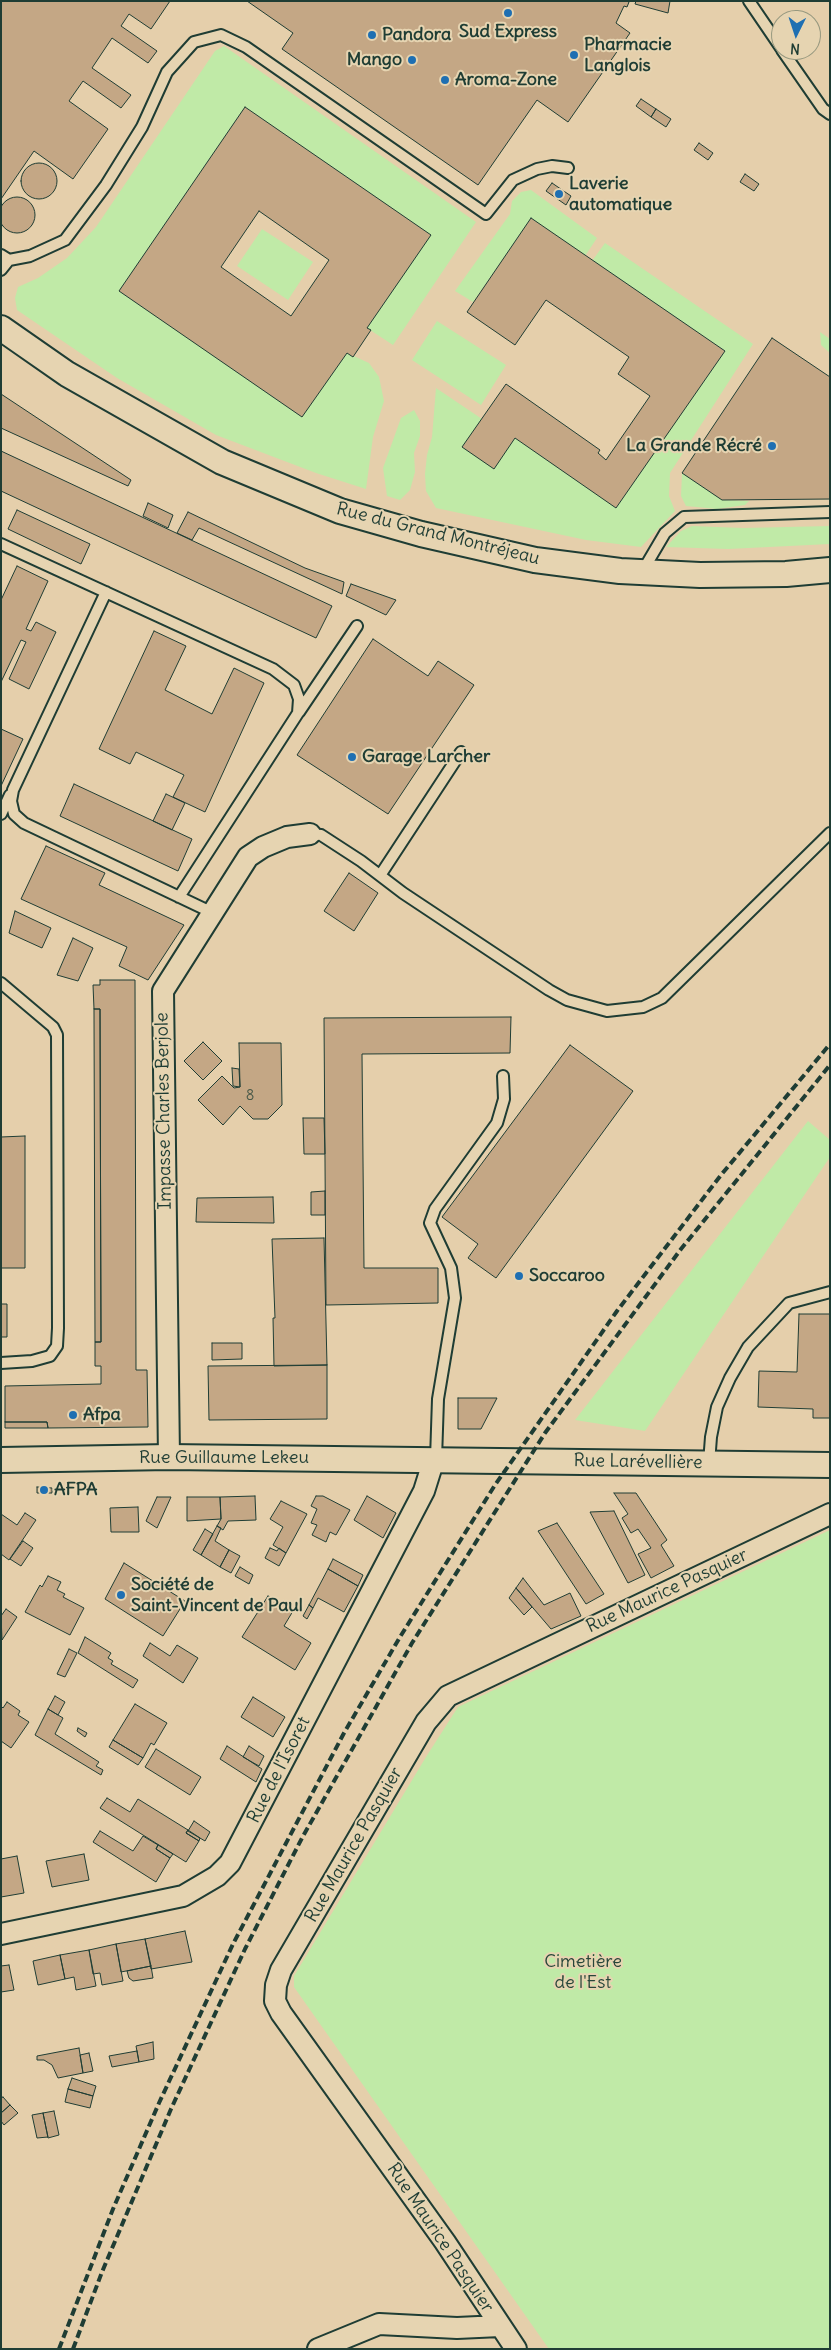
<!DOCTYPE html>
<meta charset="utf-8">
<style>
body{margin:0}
#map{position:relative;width:831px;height:2350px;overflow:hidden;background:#e5cfab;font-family:Delius,sans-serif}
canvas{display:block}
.frame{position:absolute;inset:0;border:2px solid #1f3d34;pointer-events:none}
.north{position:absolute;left:771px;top:10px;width:50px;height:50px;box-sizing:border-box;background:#e6d4b1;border:1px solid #96987f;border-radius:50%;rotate:184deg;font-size:14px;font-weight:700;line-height:20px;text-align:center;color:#1f3d34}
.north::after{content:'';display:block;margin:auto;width:18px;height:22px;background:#1f6fb2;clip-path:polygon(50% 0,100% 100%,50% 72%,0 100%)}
</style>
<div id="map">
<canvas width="831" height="2350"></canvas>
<div class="frame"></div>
<div class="north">N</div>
</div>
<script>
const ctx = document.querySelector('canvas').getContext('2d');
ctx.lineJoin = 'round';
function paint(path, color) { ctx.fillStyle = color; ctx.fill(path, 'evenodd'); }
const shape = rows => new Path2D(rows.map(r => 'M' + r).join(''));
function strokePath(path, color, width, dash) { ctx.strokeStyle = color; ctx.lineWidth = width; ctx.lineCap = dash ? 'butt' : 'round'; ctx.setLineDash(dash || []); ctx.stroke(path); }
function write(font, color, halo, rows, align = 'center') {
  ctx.font = font + ' Delius,sans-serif'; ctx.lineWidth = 4; ctx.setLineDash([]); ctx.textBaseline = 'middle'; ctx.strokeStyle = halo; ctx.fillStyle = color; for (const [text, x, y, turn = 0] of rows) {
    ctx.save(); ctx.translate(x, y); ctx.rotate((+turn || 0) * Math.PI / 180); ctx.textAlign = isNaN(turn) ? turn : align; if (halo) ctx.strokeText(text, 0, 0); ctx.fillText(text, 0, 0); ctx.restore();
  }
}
const green = shape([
 [224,46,476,222,393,345,367,328,430,235,245,107,119,291,302,417,347,353,369,363,379,377,384,401,373,437,366,489,316,473,216,435,117,378,17,310,15,298,18,287,38,278,67,258,96,227,215,51],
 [531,190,597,238,585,256,531,219,473,302,455,291,510,214,512,201,521,192],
 [262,229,313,262,288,300,237,266],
 [605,243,753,344,670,473,669,496,675,511,641,547,586,540,436,508,426,491,425,474,427,455,432,437,436,388,482,419,494,468,515,438,616,508,725,351,592,261],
 [437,321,506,365,481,405,412,360],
 [820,332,830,339,830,353,821,345],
 [414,410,420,421,420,436,414,453,415,472,410,490,400,500,387,496,383,468,401,418],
 [682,473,722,500,749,501,745,505,717,509,686,506,681,496],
 [692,526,743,528,830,526,830,544,728,549,666,547,681,531],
 [808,1121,830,1140,830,1157,645,1431,575,1420],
 [830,1530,830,2349,549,2349,294,1987,294,1976,426,1757,458,1707]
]);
const building = shape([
 [1,1,170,1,151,29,129,14,121,26,157,51,148,63,112,38,92,68,131,95,121,108,83,81,69,101,108,129,73,179,34,151,1,199,1,1],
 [247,1,626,1,629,2,627,7,624,6,616,23,630,33,568,122,537,100,478,185,282,49,293,33,247,1],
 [636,1,670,1,668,13,635,4,636,1],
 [641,99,656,109,651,117,636,106,641,99],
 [245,107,431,235,367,328,371,330,353,357,347,353,302,417,119,291,245,107],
 [259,211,329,260,291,316,221,267,259,211],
 [656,109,671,119,666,127,651,117,656,109],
 [699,143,713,153,708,160,694,150,699,143],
 '21 181a18 18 0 1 1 36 0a18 18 0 1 1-36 0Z',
 [745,174,759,184,754,191,740,182,745,174],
 [552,183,571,196,566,205,546,191,552,183],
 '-1 215a18 18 0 1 1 36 0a18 18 0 1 1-36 0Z',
 [531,218,725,351,616,508,515,438,494,469,462,447,506,384,600,450,598,453,606,460,650,396,618,374,629,357,546,300,515,345,467,312,531,218],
 [772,338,830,377,830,499,722,500,682,473,772,338],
 [1,394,131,480,128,486,1,428,1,394],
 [1,451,332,606,316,638,1,491,1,451],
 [148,503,173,515,168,528,143,516,148,503],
 [17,510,90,544,81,564,8,529,17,510],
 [188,512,305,568,344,582,342,594,199,528,192,540,177,533,188,512],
 [17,566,48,581,26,629,31,631,36,622,56,632,29,689,9,679,26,642,21,640,1,682,1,600,17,566],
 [351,584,396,600,386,615,346,596,351,584],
 [154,631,186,646,165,690,212,714,234,668,264,683,205,812,173,797,184,775,136,752,130,764,99,749,154,631],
 [373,639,428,676,438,661,474,685,388,814,297,755,373,639],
 [1,729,23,739,1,786,1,729],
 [74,784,192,839,178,871,60,816,74,784],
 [166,794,185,803,172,830,153,821,166,794],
 [46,846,105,873,99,885,184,925,148,980,119,966,127,947,21,899,46,846],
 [349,873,378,893,354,931,324,911,349,873],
 [15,911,51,928,42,948,9,933,15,911],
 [73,938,93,948,78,981,57,975,73,938],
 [100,980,135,980,136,1370,147,1370,148,1427,48,1428,47,1422,5,1422,5,1386,101,1384,101,1366,95,1366,95,1342,101,1342,100,1009,94,1009,93,985,100,985,100,980],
 [94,1009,100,1009,101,1342,95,1342,94,1009],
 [511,1017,510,1053,362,1054,364,1268,438,1268,438,1303,326,1305,324,1018,511,1017],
 [203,1042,222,1061,203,1080,184,1061,203,1042],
 [239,1043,281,1043,282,1105,268,1119,253,1119,240,1106,223,1125,198,1100,222,1076,234,1088,240,1087,239,1043],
 [570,1045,633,1091,496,1278,468,1258,478,1244,442,1217,570,1045],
 [232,1068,239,1069,240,1087,233,1086,232,1068],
 [303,1118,324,1118,325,1154,304,1154,303,1118],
 [25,1136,25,1268,1,1268,1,1137,25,1136],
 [325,1191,325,1215,311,1215,311,1192,325,1191],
 [273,1197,274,1223,196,1222,197,1198,273,1197],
 [324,1238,327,1365,274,1366,273,1318,275,1318,272,1239,324,1238],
 [1,1304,7,1304,7,1337,1,1337,1,1304],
 [799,1314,830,1314,830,1418,813,1418,813,1409,758,1407,759,1371,797,1372,799,1314],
 [212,1343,242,1343,242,1359,212,1360,212,1343],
 [327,1365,327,1419,209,1420,208,1366,327,1365],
 [458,1398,497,1398,481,1429,458,1429,458,1398],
 [5,1422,47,1422,48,1428,5,1428,5,1422],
 [37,1487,52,1488,52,1493,37,1493,37,1487],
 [614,1493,636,1493,667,1540,661,1545,674,1566,651,1578,638,1554,651,1548,638,1529,631,1533,622,1518,628,1514,614,1493],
 [255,1496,256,1520,228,1521,223,1530,217,1526,221,1519,220,1497,255,1496],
 [316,1496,323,1496,350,1510,336,1535,330,1532,326,1542,312,1535,317,1525,311,1523,317,1509,311,1506,316,1496],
 [367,1496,396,1513,383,1538,354,1520,367,1496],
 [157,1497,171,1497,157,1528,146,1521,157,1497],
 [187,1497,220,1497,221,1519,187,1521,187,1497],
 [281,1501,307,1514,286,1553,273,1545,283,1527,270,1519,281,1501],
 [138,1507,139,1532,111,1532,110,1508,138,1507],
 [614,1511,645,1575,628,1583,590,1512,614,1511],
 [25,1513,36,1520,9,1560,1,1554,1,1514,17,1525,25,1513],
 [557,1523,604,1594,586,1604,538,1531,557,1523],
 [217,1526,221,1528,215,1541,229,1550,220,1567,201,1555,217,1526],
 [205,1529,213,1534,201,1555,193,1550,205,1529],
 [23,1541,33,1548,21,1566,10,1559,23,1541],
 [270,1548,277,1551,279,1548,286,1553,279,1566,265,1558,270,1548],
 [229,1550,240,1556,231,1573,220,1567,229,1550],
 [333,1559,363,1575,358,1586,328,1569,333,1559],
 [124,1563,185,1601,163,1636,105,1599,124,1563],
 [240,1567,253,1575,249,1584,235,1576,240,1567],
 [328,1569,358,1586,344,1612,318,1598,313,1608,309,1605,328,1569],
 [48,1576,61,1582,57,1590,65,1594,63,1597,84,1608,70,1635,25,1612,40,1585,42,1587,48,1576],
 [523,1578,544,1605,570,1593,581,1616,551,1629,516,1588,523,1578],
 [516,1588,532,1607,524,1615,509,1598,516,1588],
 [268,1596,293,1611,284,1626,311,1643,295,1670,242,1637,268,1596],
 [309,1605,313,1608,307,1619,303,1616,309,1605],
 [6,1609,17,1617,2,1640,1,1616,6,1609],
 [85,1637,111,1653,108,1658,113,1661,111,1664,138,1680,133,1688,78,1653,85,1637],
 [150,1643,170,1656,177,1645,198,1658,183,1683,143,1656,150,1643],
 [69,1649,77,1653,65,1677,57,1674,69,1649],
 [55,1696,65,1702,58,1715,48,1709,55,1696],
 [253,1697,285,1717,273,1737,241,1717,253,1697],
 [7,1702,20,1711,18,1715,29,1722,11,1748,1,1741,1,1706,3,1708,7,1702],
 [135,1704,167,1723,154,1745,151,1743,143,1758,113,1740,135,1704],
 [48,1709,63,1718,55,1734,99,1762,96,1766,103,1770,101,1775,35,1735,48,1709],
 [78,1728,87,1733,85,1737,77,1731,78,1728],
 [113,1740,143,1758,138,1765,109,1747,113,1740],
 [227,1746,262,1769,256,1782,220,1759,227,1746],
 [249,1746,264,1756,259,1766,243,1757,249,1746],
 [156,1749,201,1777,190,1795,145,1767,156,1749],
 [107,1798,130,1812,138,1799,188,1830,186,1833,199,1841,186,1862,100,1808,107,1798],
 [194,1821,210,1832,205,1841,188,1831,194,1821],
 [188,1830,200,1838,199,1841,186,1833,188,1830],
 [100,1831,133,1851,143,1836,158,1845,156,1849,170,1858,156,1882,93,1842,100,1831],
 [158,1845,173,1854,170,1858,156,1849,158,1845],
 [84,1854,89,1880,52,1887,46,1861,84,1854],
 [17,1856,24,1893,1,1897,1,1859,17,1856],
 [185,1931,192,1962,151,1969,145,1939,185,1931],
 [145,1939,151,1966,121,1972,116,1944,145,1939],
 [116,1944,123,1981,102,1985,100,1973,93,1974,89,1950,116,1944],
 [89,1950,96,1986,76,1990,74,1977,65,1979,60,1955,89,1950],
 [60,1955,65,1979,38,1985,33,1961,60,1955],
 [9,1965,14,1990,1,1992,1,1966,9,1965],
 [151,1966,153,1978,133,1981,129,1978,127,1971,151,1966],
 [153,2042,154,2059,139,2062,136,2046,153,2042],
 [79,2048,83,2073,58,2078,52,2065,44,2060,37,2060,37,2056,79,2048],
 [137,2051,139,2062,112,2067,109,2056,137,2051],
 [89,2053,93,2071,83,2073,80,2055,89,2053],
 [72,2078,96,2086,93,2096,68,2089,72,2078],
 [68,2089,93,2096,90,2108,65,2102,68,2089],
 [3,2097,10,2105,1,2113,1,2098,3,2097],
 [10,2105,18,2113,4,2125,1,2121,1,2113,10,2105],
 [54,2111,59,2135,48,2138,43,2113,54,2111],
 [43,2113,48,2137,37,2138,32,2115,43,2113]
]);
const service = shape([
 [749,1,781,48],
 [782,50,823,109,830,114],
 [1,255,9,260,30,256,65,240,106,185,142,127,167,72,194,42,221,35,246,47,486,214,513,180,537,169,552,166,568,168],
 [1,270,9,260],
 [1,544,273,669,294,685,299,699,298,713,179,897],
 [642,572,665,533,684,517,830,512],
 [106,592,13,790,11,801,14,814,24,823,213,913],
 [299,712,357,626],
 [1,814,10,795],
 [310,834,321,835,361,861,403,893,549,990,567,1000,607,1011,643,1007,662,998,830,833],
 [381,874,461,752],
 [1,983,53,1027,57,1035,58,1328,57,1346,50,1356,32,1361,1,1363],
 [436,1459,438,1399,455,1298,451,1268,430,1223,435,1209,497,1123,504,1099,503,1076],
 [709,1463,711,1437,717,1407,730,1378,748,1347,789,1303,830,1292]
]);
const minor = shape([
 [169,1457,163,991,248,857,263,847,287,837,310,834],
 [1,1934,183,1896,217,1876,230,1863,424,1491,434,1459],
 [318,2349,379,2324,457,2328,500,2326],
 [516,2349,445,2242,281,2013,275,2001,276,1985,281,1970,426,1722,448,1696,830,1514]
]);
const tertiary = shape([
 [1,328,67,374,222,462,340,511,421,534,535,560,620,571,700,575,786,574,830,570],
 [1,1460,169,1457,830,1465]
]);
const rail = shape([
 [59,2349,113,2209,159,2103,233,1944,344,1733,400,1637,495,1485,617,1311,721,1175,830,1044],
 [73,2349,102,2272,171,2109,245,1949,302,1838,412,1643,545,1433,681,1249,830,1065]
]);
const markers = [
 [508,13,5,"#1f6fb2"],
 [372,35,5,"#1f6fb2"],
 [574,55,5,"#1f6fb2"],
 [412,60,5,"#1f6fb2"],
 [445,80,5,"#1f6fb2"],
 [559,194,5,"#1f6fb2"],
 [772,446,5,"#1f6fb2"],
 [352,757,5,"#1f6fb2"],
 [519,1276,5,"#1f6fb2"],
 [73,1415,5,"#1f6fb2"],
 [44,1490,5,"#1f6fb2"],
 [121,1595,5,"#1f6fb2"]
];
const numberNames = [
 ["8",250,1096]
];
const poiNames = [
 ["Sud Express",508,32,"center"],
 ["Pandora",382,35],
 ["Pharmacie",584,45],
 ["Langlois",584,66],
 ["Mango",402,60,"right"],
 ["Aroma-Zone",455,80],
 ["Laverie",569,184],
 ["automatique",569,205],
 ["La Grande Récré",762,446,"right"],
 ["Garage Larcher",362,757],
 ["Soccaroo",529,1276],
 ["Afpa",83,1415],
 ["AFPA",54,1490],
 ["Société de",131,1585],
 ["Saint-Vincent de Paul",131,1606]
];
const streetNames = [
 ["Rue du Grand Montréjeau",438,534,14],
 ["Impasse Charles Berjole",164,1111,-91],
 ["Rue Guillaume Lekeu",224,1458],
 ["Rue Larévellière",638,1462,1],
 ["Rue Maurice Pasquier",667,1591,-25],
 ["Rue de l'Isoret",279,1770,-63],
 ["Rue Maurice Pasquier",354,1845,-60],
 ["Rue Maurice Pasquier",440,2238,56]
];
const parkNames = [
 ["Cimetière",583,1962],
 ["de l'Est",583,1983]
];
paint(green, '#c0eaa7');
paint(building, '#c4a785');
strokePath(building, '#1f3d34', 1);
strokePath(service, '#1f3d34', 14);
strokePath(minor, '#1f3d34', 24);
strokePath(tertiary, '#1f3d34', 28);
strokePath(service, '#e6d4b1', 10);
strokePath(minor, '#e6d4b1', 20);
strokePath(tertiary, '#e6d4b1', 24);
strokePath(rail, '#1f3d34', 4, [8, 4]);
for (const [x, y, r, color] of markers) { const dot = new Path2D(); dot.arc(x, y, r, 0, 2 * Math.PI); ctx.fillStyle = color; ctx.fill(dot); strokePath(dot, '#e6d4b1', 2); }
write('15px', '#485848', null, numberNames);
write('bold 18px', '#1f3d34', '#e6d4b1', poiNames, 'left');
write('18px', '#1f3d34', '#e6d4b1', streetNames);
write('18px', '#27463a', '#e6d4b1', parkNames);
</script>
